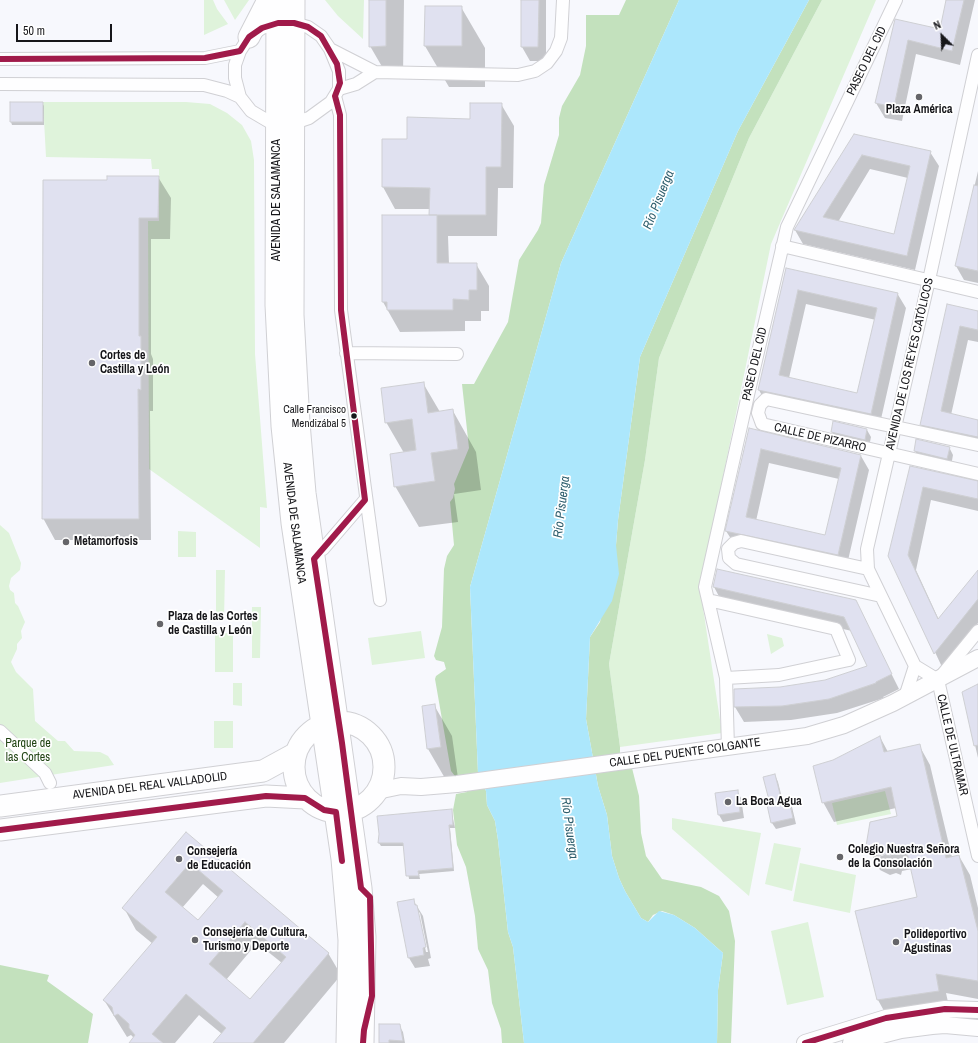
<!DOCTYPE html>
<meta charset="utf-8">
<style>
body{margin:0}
#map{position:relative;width:978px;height:1043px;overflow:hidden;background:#f7f8fd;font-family:"Archivo Narrow",sans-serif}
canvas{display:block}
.north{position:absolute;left:922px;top:16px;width:40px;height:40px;-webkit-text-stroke:3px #fff;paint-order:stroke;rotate:336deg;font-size:11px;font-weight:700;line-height:16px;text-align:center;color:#16161a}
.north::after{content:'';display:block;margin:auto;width:14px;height:18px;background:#16161a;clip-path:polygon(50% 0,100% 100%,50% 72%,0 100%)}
.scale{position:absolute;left:16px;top:24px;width:96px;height:18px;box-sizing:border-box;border:2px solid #16161a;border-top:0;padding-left:5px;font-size:12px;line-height:14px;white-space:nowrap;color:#16161a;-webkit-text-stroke:3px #fff;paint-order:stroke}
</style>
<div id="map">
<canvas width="978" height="1043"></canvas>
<div class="north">N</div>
<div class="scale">50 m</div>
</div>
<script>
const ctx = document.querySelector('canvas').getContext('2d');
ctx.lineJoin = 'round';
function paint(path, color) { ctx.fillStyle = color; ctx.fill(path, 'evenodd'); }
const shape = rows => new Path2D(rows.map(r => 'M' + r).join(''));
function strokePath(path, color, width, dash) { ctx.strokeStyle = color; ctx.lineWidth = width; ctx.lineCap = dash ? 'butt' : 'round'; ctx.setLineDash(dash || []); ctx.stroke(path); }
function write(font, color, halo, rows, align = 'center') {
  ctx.font = font + ' "Archivo Narrow",sans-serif'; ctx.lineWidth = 3.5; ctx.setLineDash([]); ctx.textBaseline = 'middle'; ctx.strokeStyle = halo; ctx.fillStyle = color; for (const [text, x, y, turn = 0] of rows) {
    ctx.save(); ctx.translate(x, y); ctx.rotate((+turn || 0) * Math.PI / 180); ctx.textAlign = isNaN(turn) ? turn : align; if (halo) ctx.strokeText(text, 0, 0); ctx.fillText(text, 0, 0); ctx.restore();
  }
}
const green = shape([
 [204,0,213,0,217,9,228,24,204,35],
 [224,0,249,0,235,20],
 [325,0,364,0,363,39,338,16],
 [822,0,876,0,771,244,700,588,722,733,620,747,609,664,645,460,659,358,749,138],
 [43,102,186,102,210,104,227,113,242,125,251,141,254,160,255,354,267,508,260,507,260,548,149,469,148,221,159,221,159,169,152,169,151,159,46,157],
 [0,525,9,533,21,563,20,570,11,578,9,586,10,590,14,593,15,603,18,606,25,622,21,631,22,638,17,644,17,649,11,662,16,672,33,689,35,721,58,741,65,741,74,751,100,752,108,756,114,765,0,783],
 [178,531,196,532,196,557,178,557],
 [216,570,225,570,224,620,216,620],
 [252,607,261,607,260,658,252,658],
 [421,631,425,658,372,665,368,638],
 [215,633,233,633,233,672,215,672],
 [767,634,782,638,784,646,771,654],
 [233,683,242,683,242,706,233,705],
 [214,721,233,721,233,748,214,748],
 [885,791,891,814,837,825,832,803],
 [672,818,761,833,749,896,672,829],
 [774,843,801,848,792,891,765,884],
 [800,863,856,875,850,913,793,901],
 [808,922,824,997,787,1005,771,931]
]);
const forest = shape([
 [626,0,679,0,561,263,470,587,478,773,486,791,487,805,495,821,498,840,508,932,513,947,524,1043,502,1043,501,1029,492,1003,488,970,478,949,475,916,466,867,457,845,453,810,456,794,467,792,464,775,455,776,451,771,435,679,436,676,446,669,444,662,436,660,434,656,442,627,444,569,447,556,454,545,450,502,453,498,455,489,454,484,469,448,462,384,474,384,508,322,519,260,538,230,541,223,544,185,559,135,559,118,562,106,580,75,586,46,586,15,619,15],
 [809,0,822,0,749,138,659,358,645,460,609,664,620,747,620,754,613,756,615,771,632,768,639,796,641,833,646,856,662,879,701,887,719,896,729,911,735,941,731,1043,717,1043,718,990,723,953,695,928,674,915,662,911,653,915,648,922,641,918,625,891,619,878,612,856,607,815,598,786,586,719,590,637,600,622,616,545,618,520,640,357,738,131],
 [0,965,49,975,47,981,93,1014,88,1043,0,1043]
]);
const water = shape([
 [679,0,809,0,738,131,640,357,618,520,616,545,619,574,612,601,590,637,586,719,598,786,607,815,612,856,619,878,625,891,641,918,648,922,659,911,674,915,695,928,723,953,718,990,717,1043,524,1043,513,947,508,932,498,840,495,821,487,805,486,791,478,773,470,587,561,263]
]);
const shadow = shape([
 [370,0,404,0,403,77,388,77,370,46],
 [522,0,546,0,546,61,530,61,522,47],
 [947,0,975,0,960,65,916,54,902,121,885,118,876,103,896,21,940,31],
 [461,7,485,48,485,87,449,87,425,46],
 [42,103,44,106,44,125,12,125,11,122],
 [501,104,514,126,513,188,498,188,497,236,448,236,449,264,476,264,489,286,489,311,481,311,481,321,465,321,465,331,400,332,383,302,431,216,430,209,395,209,383,187,383,140,408,140,471,120],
 [855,135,930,152,939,166,915,270,803,244,795,230],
 [870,169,908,178,895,235,838,222],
 [978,171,978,283,964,280,956,266],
 [158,177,171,198,170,239,151,239,151,354,153,359,153,411,150,411,151,540,55,540,43,518,108,181],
 [786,269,897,293,906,308,879,428,767,405,759,390],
 [806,304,876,320,858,394,789,378],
 [948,305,978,312,978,342,968,340,951,415,978,421,978,449,929,439,921,425],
 [423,383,440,412,453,411,476,452,481,490,454,494,458,522,419,527,395,486,404,453,386,422],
 [750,429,861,456,869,470,846,569,735,545,726,531],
 [769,463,839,479,826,536,756,521],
 [867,430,871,437,869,447,836,439,832,432],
 [917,440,949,447,953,455,951,466,919,458,915,451],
 [911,467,978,482,978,511,931,500,916,570,939,620,978,572,978,623,942,667,890,556],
 [714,587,855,601,899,689,883,697,884,698,837,713,791,720,744,722,735,707,735,690,780,688,825,681,869,667,852,631,722,602],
 [978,685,978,758,963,693],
 [434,705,452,736,458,778,446,780,428,749,423,707],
 [880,737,888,752,919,745,930,765,952,857,959,856,970,875,978,908,978,999,946,993,950,1011,889,1020,878,1000,857,911,918,898,912,869,902,871,901,875,896,873,890,875,880,870,869,850,898,816,896,808,834,822,823,802,834,761],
 [889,853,879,857,879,855],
 [775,775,778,782,783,802,788,801,792,807,796,824,776,829,772,823,768,806,771,805],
 [737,791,741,798,744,818,723,822,719,815],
 [451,810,455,828,450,828,454,871,419,874,420,879,409,879,404,846,381,846,379,843],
 [186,834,328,953,341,975,284,1043,215,1043,222,1034,199,1015,175,1043,130,1043,134,1038,131,1035,127,1037,104,1000,153,944,136,930,124,908],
 [203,884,219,898,199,922,182,908],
 [257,943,282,963,250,1000,226,980],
 [413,900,423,916,431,958,428,959,430,966,415,968,409,958],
 [417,910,420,913,428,952,426,952],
 [399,1025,403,1032,405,1043,380,1043]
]);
const building = shape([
 [369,0,386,0,386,46,369,47,369,0],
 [521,0,539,0,538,47,521,47,521,0],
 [946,0,964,0,952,51,908,40,894,107,875,103,895,19,940,29,946,0],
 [425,6,462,6,462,46,424,46,425,6],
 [10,102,43,102,43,122,10,122,10,102],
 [470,103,502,103,501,167,486,167,486,215,429,215,430,188,382,187,382,139,407,139,407,117,470,119,470,103],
 [854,134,931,151,907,256,794,230,854,134],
 [862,155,910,166,894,234,823,217,862,155],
 [107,176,159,176,158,218,139,218,139,336,141,336,141,390,138,389,139,519,42,519,43,180,107,180,107,176],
 [974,185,978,186,978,271,955,266,974,185],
 [382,215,437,215,437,263,477,263,477,290,469,290,469,300,453,299,453,310,387,310,387,302,382,302,382,215],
 [786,268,898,293,871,414,758,390,786,268],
 [798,290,877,308,857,393,779,375,798,290],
 [947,304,978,311,978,330,960,326,941,411,978,420,978,437,920,425,947,304],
 [424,382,428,413,453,409,458,449,431,453,435,481,394,487,390,454,416,450,412,419,385,423,381,388,424,382],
 [833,421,867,429,865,440,831,432,833,421],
 [749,428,861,455,838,555,725,531,749,428],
 [761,449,841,468,825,535,746,517,761,449],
 [916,439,950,447,947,459,914,451,916,439],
 [910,466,978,481,978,499,923,487,908,555,938,619,978,570,978,599,934,654,888,556,910,466],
 [717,569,856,600,892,674,876,682,876,683,829,699,782,706,734,707,734,689,780,687,825,680,867,666,844,617,713,587,717,569],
 [978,684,978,745,974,746,962,692,978,684],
 [435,704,441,747,427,749,422,706,435,704],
 [880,736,884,752,920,744,946,858,959,855,978,931,978,981,936,974,939,991,877,1000,855,911,917,897,906,848,892,851,890,856,884,854,879,856,868,850,866,846,870,822,897,816,891,787,822,803,813,766,833,760,880,736],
 [775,774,782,802,789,800,793,818,771,823,767,805,770,804,763,777,775,774],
 [738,790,740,812,718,815,715,793,738,790],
 [452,809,453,825,449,825,453,868,418,871,419,876,406,876,403,843,378,843,379,834,377,816,452,809],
 [186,832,329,953,253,1043,213,1043,226,1028,186,994,152,1034,163,1043,129,1043,135,1035,129,1028,129,1024,118,1014,114,1016,112,1007,103,1000,157,937,122,908,186,832],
 [190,863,223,891,198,920,165,892,190,863],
 [245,922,286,957,250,999,209,964,245,922],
 [414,899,415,905,417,905,426,947,423,948,424,955,408,958,397,902,414,899],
 [379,1024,400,1024,403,1041,389,1040,389,1043,379,1043,379,1024]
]);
const street = shape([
 [278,23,294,23,308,27,321,36,330,49,339,71,339,89,331,102,309,118,294,123,278,123,268,121,251,111,240,97,235,78,235,65,240,51,249,37,262,28,278,23],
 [330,49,375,72,518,75,535,71,547,63,556,51,561,38,563,0],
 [0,59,205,58,240,51],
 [0,84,204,85,227,91,240,97],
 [339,89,356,84,375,72],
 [335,96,340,115,341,310,380,600],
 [782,246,978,292],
 [346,353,457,354],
 [978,445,766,399,760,405,758,413,762,424,978,474],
 [323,549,365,500],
 [868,569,741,541,734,543,728,549,729,558,736,564,881,596],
 [708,600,836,629,849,660,779,675,726,678],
 [942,675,978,631],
 [938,680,915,666,868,569,867,549,929,280,978,55],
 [938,680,978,856],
 [905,697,915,666],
 [0,731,45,773,50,783],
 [728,748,726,678,705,587,748,395,787,227,896,0]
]);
const secondary = shape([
 [377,791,401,786,421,787,457,784,807,736,844,725,893,703,978,658],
 [805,1043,886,1018,945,1009,978,1010],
 [851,1043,901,1030,932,1026,945,1025,978,1028]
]);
const highway = shape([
 [277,0,276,305,282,426,292,523,342,859,349,940,347,1043],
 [294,0,293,315,299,423,305,493,361,888,365,937,363,1043],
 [249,37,268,0],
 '294 767a45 45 0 1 1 90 0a45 45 0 1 1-90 0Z',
 [0,806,263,771,296,753],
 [0,830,266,796,305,798]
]);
const bus1 = shape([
 [0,59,205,58,240,51,249,37,262,28,278,23,294,23,308,27,321,36,337,64,340,83,335,96,340,115,341,310,365,500,314,559,342,743,361,888,370,897,372,996,364,1030,363,1043],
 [0,830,266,796,305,798,324,810,336,812,342,861],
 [805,1043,886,1018,945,1009,978,1010]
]);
const markers = [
 [919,97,4,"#656569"],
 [92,363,4,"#656569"],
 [354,416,3.5,"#16161a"],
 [66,542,4,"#656569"],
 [160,624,4,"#656569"],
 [728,802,4,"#656569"],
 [840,857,4,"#656569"],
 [179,859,4,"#656569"],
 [195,940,4,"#656569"],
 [896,942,4,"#656569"]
];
const busNames = [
 ["Calle Francisco",346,410],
 ["Mendizábal 5",346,424]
];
const streetNames = [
 ["PASEO DEL CID",867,61,-64],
 ["AVENIDA DE SALAMANCA",277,200,-90],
 ["PASEO DEL CID",755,364,-77],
 ["AVENIDA DE LOS REYES CATÓLICOS",910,364,-77],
 ["CALLE DE PIZARRO",820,438,13],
 ["AVENIDA DE SALAMANCA",294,523,83],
 ["CALLE DE ULTRAMAR",952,745,77],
 ["CALLE DEL PUENTE COLGANTE",685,753,-8],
 ["AVENIDA DEL REAL VALLADOLID",150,786,-7]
];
const poiNames = [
 ["Plaza América",919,110,"center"],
 ["Cortes de",100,356],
 ["Castilla y León",100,370],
 ["Metamorfosis",74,542],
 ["Plaza de las Cortes",168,617],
 ["de Castilla y León",168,631],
 ["La Boca Agua",736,802],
 ["Colegio Nuestra Señora",848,850],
 ["de la Consolación",848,864],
 ["Consejería",187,852],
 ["de Educación",187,866],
 ["Consejería de Cultura,",203,933],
 ["Turismo y Deporte",203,947],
 ["Polideportivo",904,935],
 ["Agustinas",904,949]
];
const parkNames = [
 ["Parque de",28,744],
 ["las Cortes",28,758]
];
const waterNames = [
 ["Río Pisuerga",659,200,-68],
 ["Río Pisuerga",562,507,-83],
 ["Río Pisuerga",569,828,82]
];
paint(green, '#dff3db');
paint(forest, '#c3e1bd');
paint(water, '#ace7fc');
paint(shadow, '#0003');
paint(building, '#e0e1f0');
strokePath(building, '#cecfd3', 1);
strokePath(street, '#d0d0d4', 14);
strokePath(secondary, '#d0d0d4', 18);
strokePath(highway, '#d0d0d4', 23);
strokePath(street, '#fefeff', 12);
strokePath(secondary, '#fefeff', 16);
strokePath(highway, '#fefeff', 21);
strokePath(bus1, '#a01a4a', 6);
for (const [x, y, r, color] of markers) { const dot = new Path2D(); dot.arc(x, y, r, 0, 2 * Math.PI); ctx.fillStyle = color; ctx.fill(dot); strokePath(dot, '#fff', 1.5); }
write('11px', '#16161a', '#fff', busNames, 'right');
write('12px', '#16161a', '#fff', streetNames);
write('bold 12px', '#16161a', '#fff', poiNames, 'left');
write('12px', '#204313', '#fff', parkNames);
write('italic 13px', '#2f5f6e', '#fff', waterNames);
</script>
